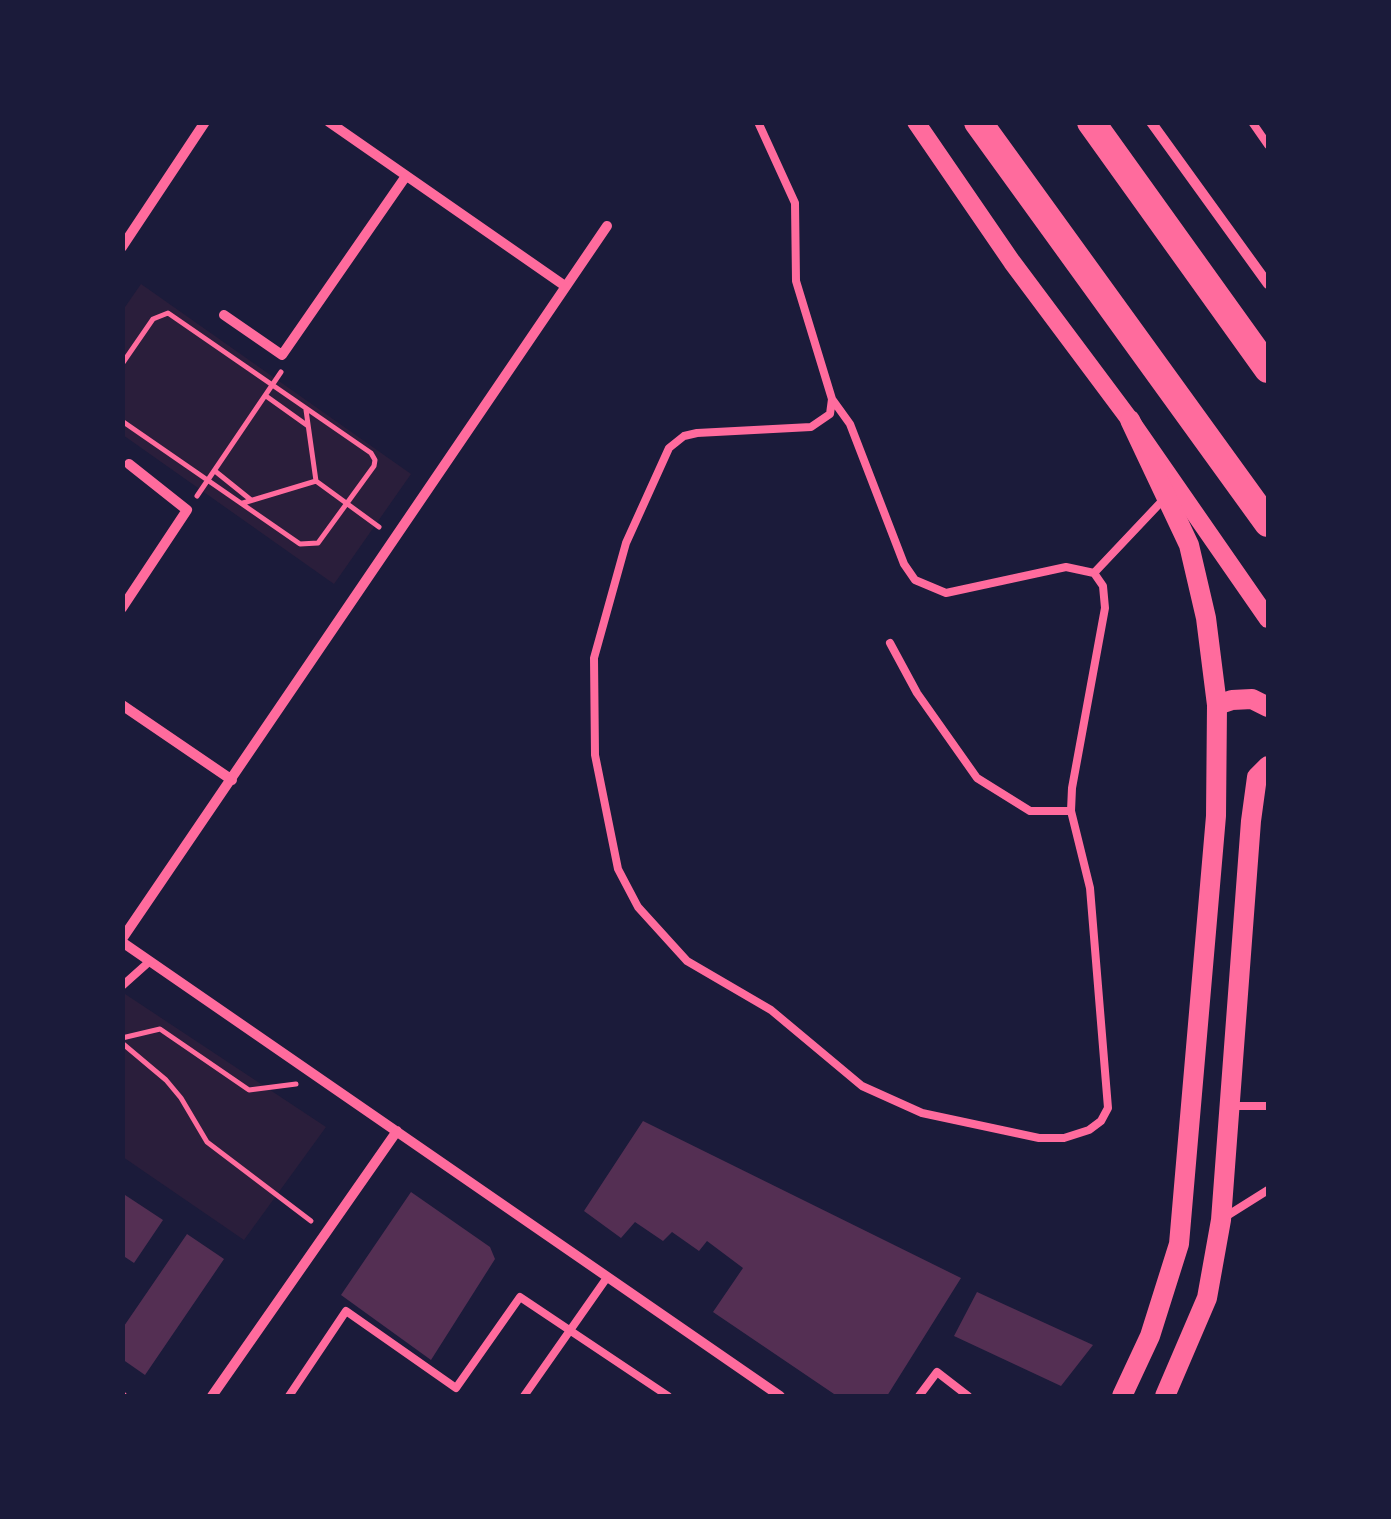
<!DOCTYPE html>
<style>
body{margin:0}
#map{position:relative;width:1391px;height:1519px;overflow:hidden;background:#1b1b3a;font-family:Ubuntu,sans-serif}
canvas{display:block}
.frame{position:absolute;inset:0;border:125px solid #1b1b3a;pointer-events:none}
</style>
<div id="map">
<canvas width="1391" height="1519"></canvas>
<div class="frame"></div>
</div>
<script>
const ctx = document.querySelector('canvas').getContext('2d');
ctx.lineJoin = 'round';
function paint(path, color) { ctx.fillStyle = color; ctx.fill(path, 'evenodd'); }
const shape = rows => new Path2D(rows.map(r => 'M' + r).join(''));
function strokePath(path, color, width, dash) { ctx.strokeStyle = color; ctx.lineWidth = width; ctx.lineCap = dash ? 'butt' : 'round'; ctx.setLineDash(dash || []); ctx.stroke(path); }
const green = shape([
 [141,284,411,474,334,584,123,435,123,310],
 [122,992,326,1127,244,1240,123,1157]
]);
const building = shape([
 [643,1121,961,1278,887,1396,837,1396,713,1312,743,1268,707,1241,699,1251,672,1232,663,1241,635,1222,621,1238,584,1211],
 [411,1192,490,1247,495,1259,431,1360,341,1295],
 [122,1193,163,1220,134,1263,122,1255],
 [187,1234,224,1259,145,1375,122,1359,122,1329],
 [977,1292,1093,1345,1061,1386,954,1336]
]);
const path = shape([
 [122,364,153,319,168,313,371,453,375,460,374,466,318,543,300,544,122,421],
 [266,396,308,426],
 [306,410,316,481],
 [215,471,251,500],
 [197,496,281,372],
 [243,503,316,481,379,527],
 [122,1038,160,1029,249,1090,296,1084],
 [122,1043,166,1080,181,1098,207,1142,311,1221]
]);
const service = shape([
 [758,122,795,203,796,281,832,399,850,424,904,564,915,580,946,593,1066,567,1094,573,1103,586,1105,608,1072,788,1071,811,1090,888,1108,1108,1101,1121,1089,1130,1064,1138,1039,1138,922,1113,862,1086,771,1010,687,961,638,907,618,869,595,755,594,658,626,543,669,448,684,436,697,433,811,427,830,414,832,399],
 [1252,122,1268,145],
 [1094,573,1163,500],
 [890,643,917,693,977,778,1030,811,1071,811],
 [122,986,150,961],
 [1233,1106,1268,1106],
 [1225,1217,1268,1190],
 [122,1396,123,1396],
 [289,1396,346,1311,456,1388,520,1297,668,1396],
 [524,1396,606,1279],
 [919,1396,937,1372,968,1396]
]);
const minor = shape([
 [329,122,565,286],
 [1151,122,1268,284],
 [122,247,205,122],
 [224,315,282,355,406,176],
 [122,608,187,510,129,464],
 [122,705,232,780],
 [122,939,607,226],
 [122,942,780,1396],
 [212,1396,397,1131]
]);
const tertiary = shape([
 [916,122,1012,262,1130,420,1268,619]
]);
const secondary = shape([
 [1217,705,1232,700,1252,699,1268,707],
 [1122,1396,1150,1336,1179,1244,1216,816,1217,705,1206,618,1189,545,1130,420],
 [1165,1396,1207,1298,1221,1220,1251,821,1257,777,1268,766]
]);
const trunk = shape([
 [978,122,1268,523],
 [1091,122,1268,369]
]);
paint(green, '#2a1e3b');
paint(building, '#542f53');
strokePath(path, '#ff6b9d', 5);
strokePath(service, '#ff6b9d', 8);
strokePath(minor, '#ff6b9d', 10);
strokePath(tertiary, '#ff6b9d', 18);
strokePath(secondary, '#ff6b9d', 20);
strokePath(trunk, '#ff6b9d', 28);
</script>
